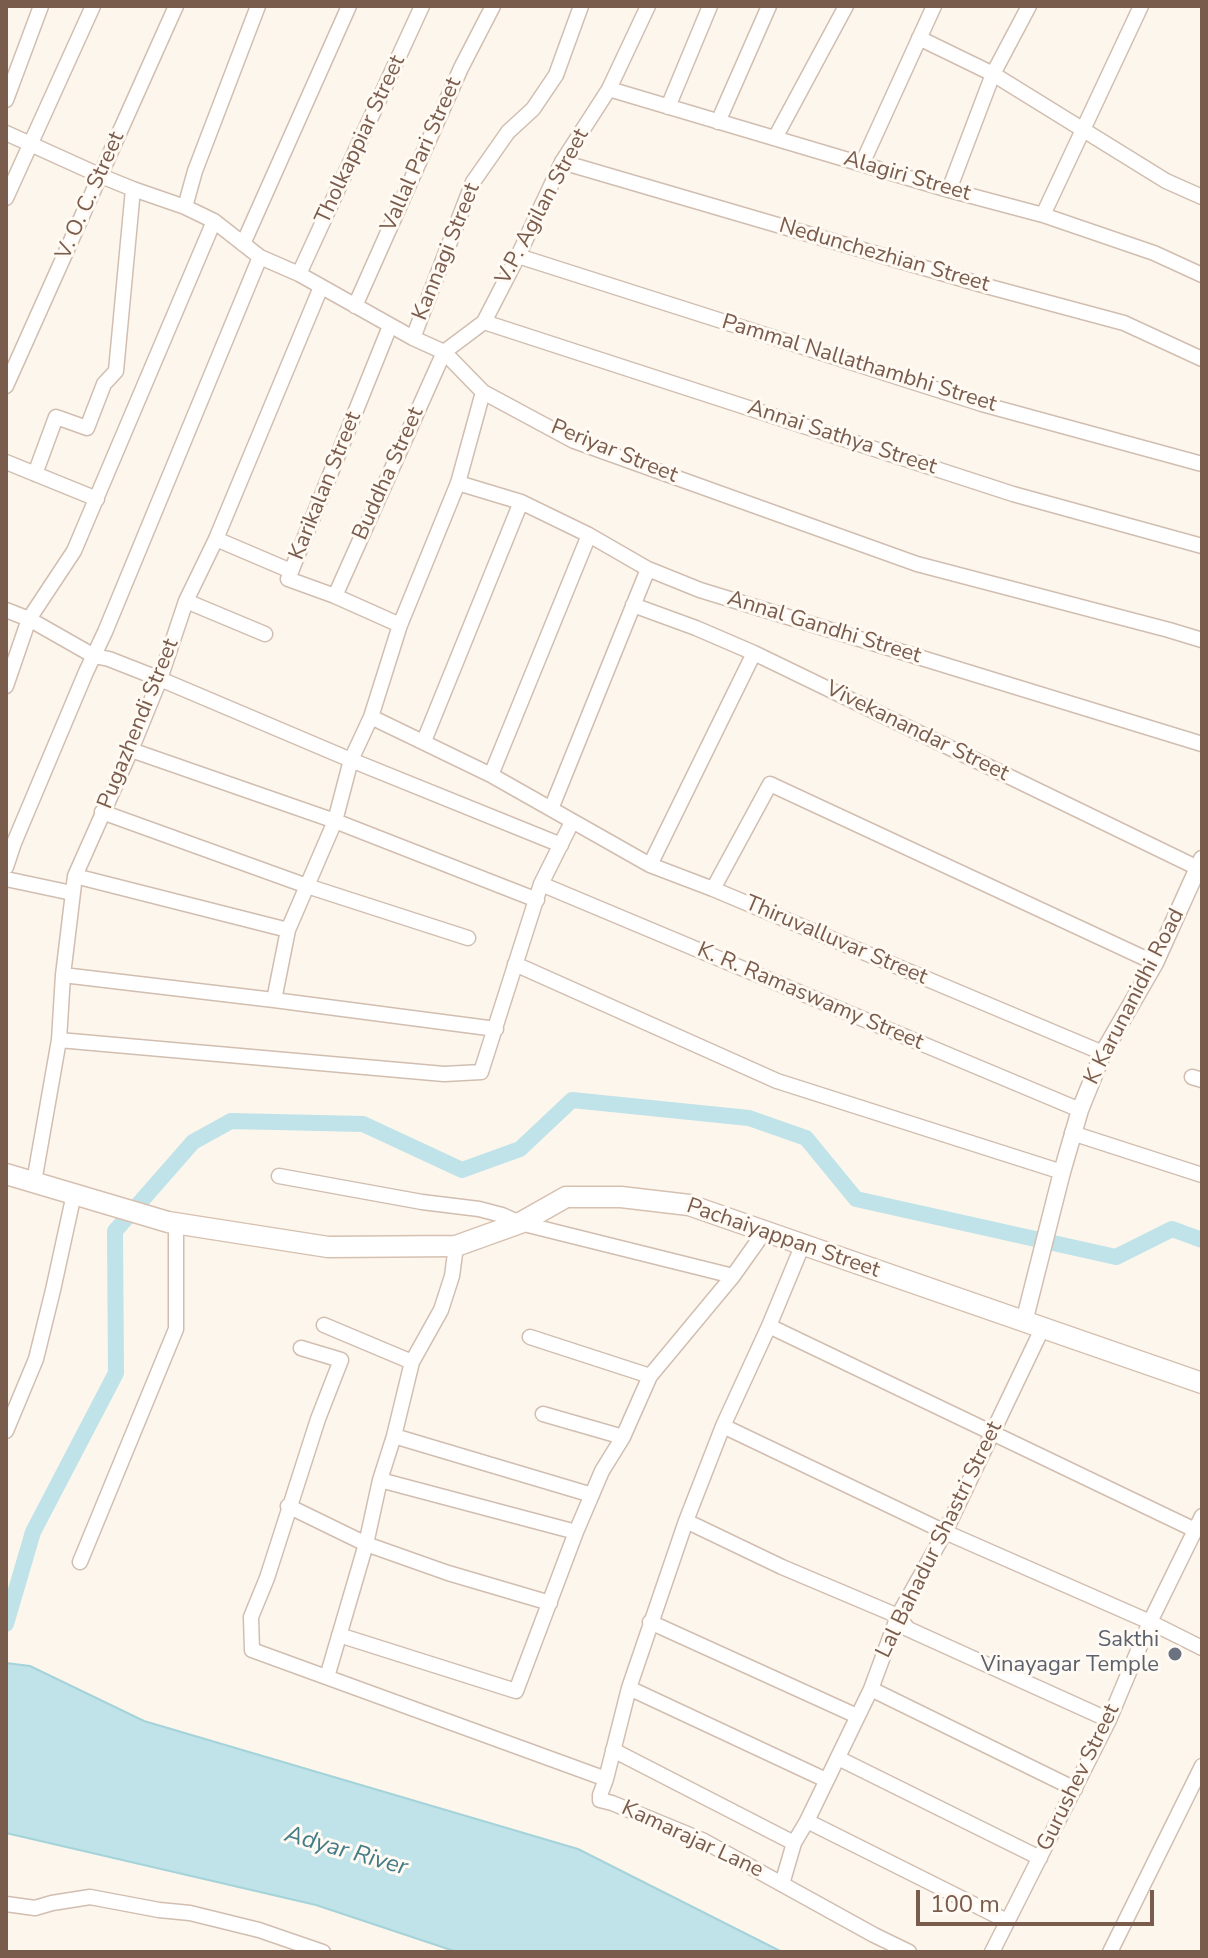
<!DOCTYPE html>
<style>
body{margin:0}
#map{position:relative;width:1208px;height:1958px;overflow:hidden;background:#fdf6ec;font-family:"Nunito Sans",sans-serif}
canvas{display:block}
.frame{position:absolute;inset:0;border:8px solid #7a5c4d;pointer-events:none}
.scale{position:absolute;left:916px;top:1890px;width:238px;height:36px;box-sizing:border-box;border:4px solid #7a5c4d;border-top:0;padding-left:10px;font-size:24px;line-height:28px;white-space:nowrap;color:#7a5c4d;-webkit-text-stroke:6px #fffaf3;paint-order:stroke}
</style>
<div id="map">
<canvas width="1208" height="1958"></canvas>
<div class="frame"></div>
<div class="scale">100 m</div>
</div>
<script>
const ctx = document.querySelector('canvas').getContext('2d');
ctx.lineJoin = 'round';
function paint(path, color) { ctx.fillStyle = color; ctx.fill(path, 'evenodd'); }
const shape = rows => new Path2D(rows.map(r => 'M' + r).join(''));
function strokePath(path, color, width, dash) { ctx.strokeStyle = color; ctx.lineWidth = width; ctx.lineCap = dash ? 'butt' : 'round'; ctx.setLineDash(dash || []); ctx.stroke(path); }
function write(font, color, halo, rows, align = 'center') {
  ctx.font = font + ' "Nunito Sans",sans-serif'; ctx.lineWidth = 6; ctx.setLineDash([]); ctx.textBaseline = 'middle'; ctx.strokeStyle = halo; ctx.fillStyle = color; for (const [text, x, y, turn = 0] of rows) {
    ctx.save(); ctx.translate(x, y); ctx.rotate((+turn || 0) * Math.PI / 180); ctx.textAlign = isNaN(turn) ? turn : align; if (halo) ctx.strokeText(text, 0, 0); ctx.fillText(text, 0, 0); ctx.restore();
  }
}
const water = shape([
 [6,1663,30,1666,144,1721,578,1849,782,1952,457,1952,316,1905,6,1833,6,1663]
]);
const canal = shape([
 [6,1624,33,1532,116,1373,115,1231,193,1142,231,1121,363,1124,462,1170,520,1149,572,1100,749,1118,806,1138,856,1199,1116,1257,1172,1229,1202,1240]
]);
const minor = shape([
 [919,38,993,74,1166,181,1202,197],
 [609,89,949,190,1043,215,1154,253,1202,275],
 [6,100,41,6],
 [668,107,710,6],
 [718,122,769,6],
 [6,133,101,176,133,189,185,207,214,221,260,257,299,274,413,338,444,352,483,392,574,441,917,564,1169,630,1202,640],
 [775,138,846,6],
 [562,162,986,286,1124,323,1202,359],
 [862,164,934,6],
 [949,190,993,74,1029,6],
 [6,198,93,6],
 [185,207,195,171,258,6],
 [1043,215,1141,6],
 [243,244,349,6],
 [518,256,982,404,1202,464],
 [299,274,422,6],
 [355,306,461,68,493,6],
 [484,322,1013,494,1202,546],
 [390,326,288,579,335,596,400,625],
 [413,338,473,182,508,132,533,109,556,75,581,6],
 [6,386,176,6],
 [6,462,97,499],
 [35,474,56,417,87,428,104,384,116,371,133,189],
 [458,483,521,502,589,535,648,569,700,590,1202,744],
 [216,539,291,571],
 [335,596,444,352,484,322,518,256,562,162,609,89,648,6],
 [186,601,265,634],
 [633,605,696,628,754,653,1202,870],
 [6,610,29,619,94,656,109,659,160,679,351,760,561,845],
 [6,686,29,619,74,551,214,221],
 [371,717,491,775,650,865,713,889,1103,1053],
 [424,741,521,502],
 [131,750,335,821,537,900],
 [491,775,589,535],
 [551,809,648,569],
 [102,812,307,886,468,938],
 [650,865,754,653],
 [6,867,14,843,86,672,105,632,260,257],
 [75,876,288,930],
 [6,879,72,893],
 [541,884,1080,1110],
 [713,889,770,784,1155,963],
 [515,964,777,1081,1062,1172],
 [63,975,274,1000,496,1029],
 [274,1000,288,930,335,821,351,760,371,717,400,625,458,483,483,392],
 [59,1040,444,1074,481,1072,541,884,572,822],
 [1192,1077,1202,1080],
 [1072,1133,1202,1175],
 [279,1176,422,1202,479,1209,502,1215,520,1223,733,1276],
 [34,1182,59,1040,63,975,75,876,131,750,160,679,186,601,216,539,321,287],
 [803,1244,769,1326,723,1426,686,1521,629,1688,606,1779,600,1795,600,1800,612,1803,702,1840,874,1935,909,1952],
 [324,1325,412,1362],
 [769,1326,1195,1530],
 [530,1337,650,1376],
 [301,1348,341,1360,318,1419,267,1578,251,1617,252,1650,606,1779],
 [543,1414,623,1437],
 [723,1426,945,1532,1150,1622,1202,1648],
 [6,1431,36,1359,53,1290,74,1194],
 [394,1436,592,1495],
 [380,1480,576,1532],
 [288,1506,366,1544,448,1573,550,1603],
 [686,1521,782,1567,898,1616,908,1629,1109,1720],
 [80,1562,176,1329,176,1224],
 [650,1622,857,1716],
 [339,1635,516,1691,576,1532,602,1471,623,1437,650,1376,733,1276,765,1231],
 [327,1677,366,1544,380,1480,394,1436,412,1362,441,1310,452,1276,456,1246],
 [629,1688,826,1780],
 [871,1689,1075,1789],
 [613,1750,794,1843],
 [838,1758,1040,1858],
 [807,1821,1007,1921],
 [782,1884,794,1843,807,1821,871,1689,898,1616,945,1532,1042,1329],
 [6,1904,35,1908,52,1903,90,1897,159,1910,190,1913,259,1930,323,1952],
 [992,1952,1109,1720,1150,1622,1202,1516],
 [1110,1952,1202,1766]
]);
const tertiary = shape([
 [1024,1322,1062,1172,1080,1110,1103,1053,1155,963,1202,859]
]);
const secondary = shape([
 [6,1174,168,1222,328,1247,456,1246,520,1223,566,1197,621,1197,689,1205,1202,1383]
]);
const markers = [
 [1175,1654,8,"#6b7280"]
];
const streetNames = [
 ["Tholkappiar Street",361,140,-65],
 ["Vallal Pari Street",422,155,-66],
 ["Alagiri Street",907,177,16],
 ["V. O. C. Street",91,196,-66],
 ["V.P. Agilan Street",543,207,-62],
 ["Kannagi Street",447,252,-68],
 ["Nedunchezhian Street",884,256,16],
 ["Pammal Nallathambhi Street",859,364,17],
 ["Annai Sathya Street",842,438,18],
 ["Periyar Street",614,452,22],
 ["Buddha Street",389,474,-66],
 ["Karikalan Street",326,486,-68],
 ["Annal Gandhi Street",824,628,17],
 ["Pugazhendi Street",139,724,-68],
 ["Vivekanandar Street",917,732,26],
 ["Thiruvalluvar Street",836,941,23],
 ["K. R. Ramaswamy Street",810,997,23],
 ["K Karunanidhi Road",1135,997,-63],
 ["Pachaiyappan Street",783,1239,19],
 ["Lal Bahadur Shastri Street",940,1540,-64],
 ["Gurushev Street",1079,1778,-64],
 ["Kamarajar Lane",692,1840,25]
];
const worshipNames = [
 ["Sakthi",1159,1641],
 ["Vinayagar Temple",1159,1666]
];
const waterNames = [
 ["Adyar River",346,1852,16]
];
paint(water, '#bfe3e8');
strokePath(water, '#a5d3da', 2);
strokePath(canal, '#bfe3e8', 16);
strokePath(minor, '#d1beb0', 17);
strokePath(tertiary, '#d1beb0', 19);
strokePath(secondary, '#d6c0b0', 23);
strokePath(minor, '#fff', 14);
strokePath(tertiary, '#fff', 16);
strokePath(secondary, '#fff', 20);
for (const [x, y, r, color] of markers) { const dot = new Path2D(); dot.arc(x, y, r, 0, 2 * Math.PI); ctx.fillStyle = color; ctx.fill(dot); strokePath(dot, '#fffaf3', 3); }
write('22px', '#7a5c4d', '#fffaf3', streetNames);
write('22px', '#5b616d', '#fffaf3', worshipNames, 'right');
write('italic 24px', '#437c86', '#fffaf3', waterNames);
</script>
